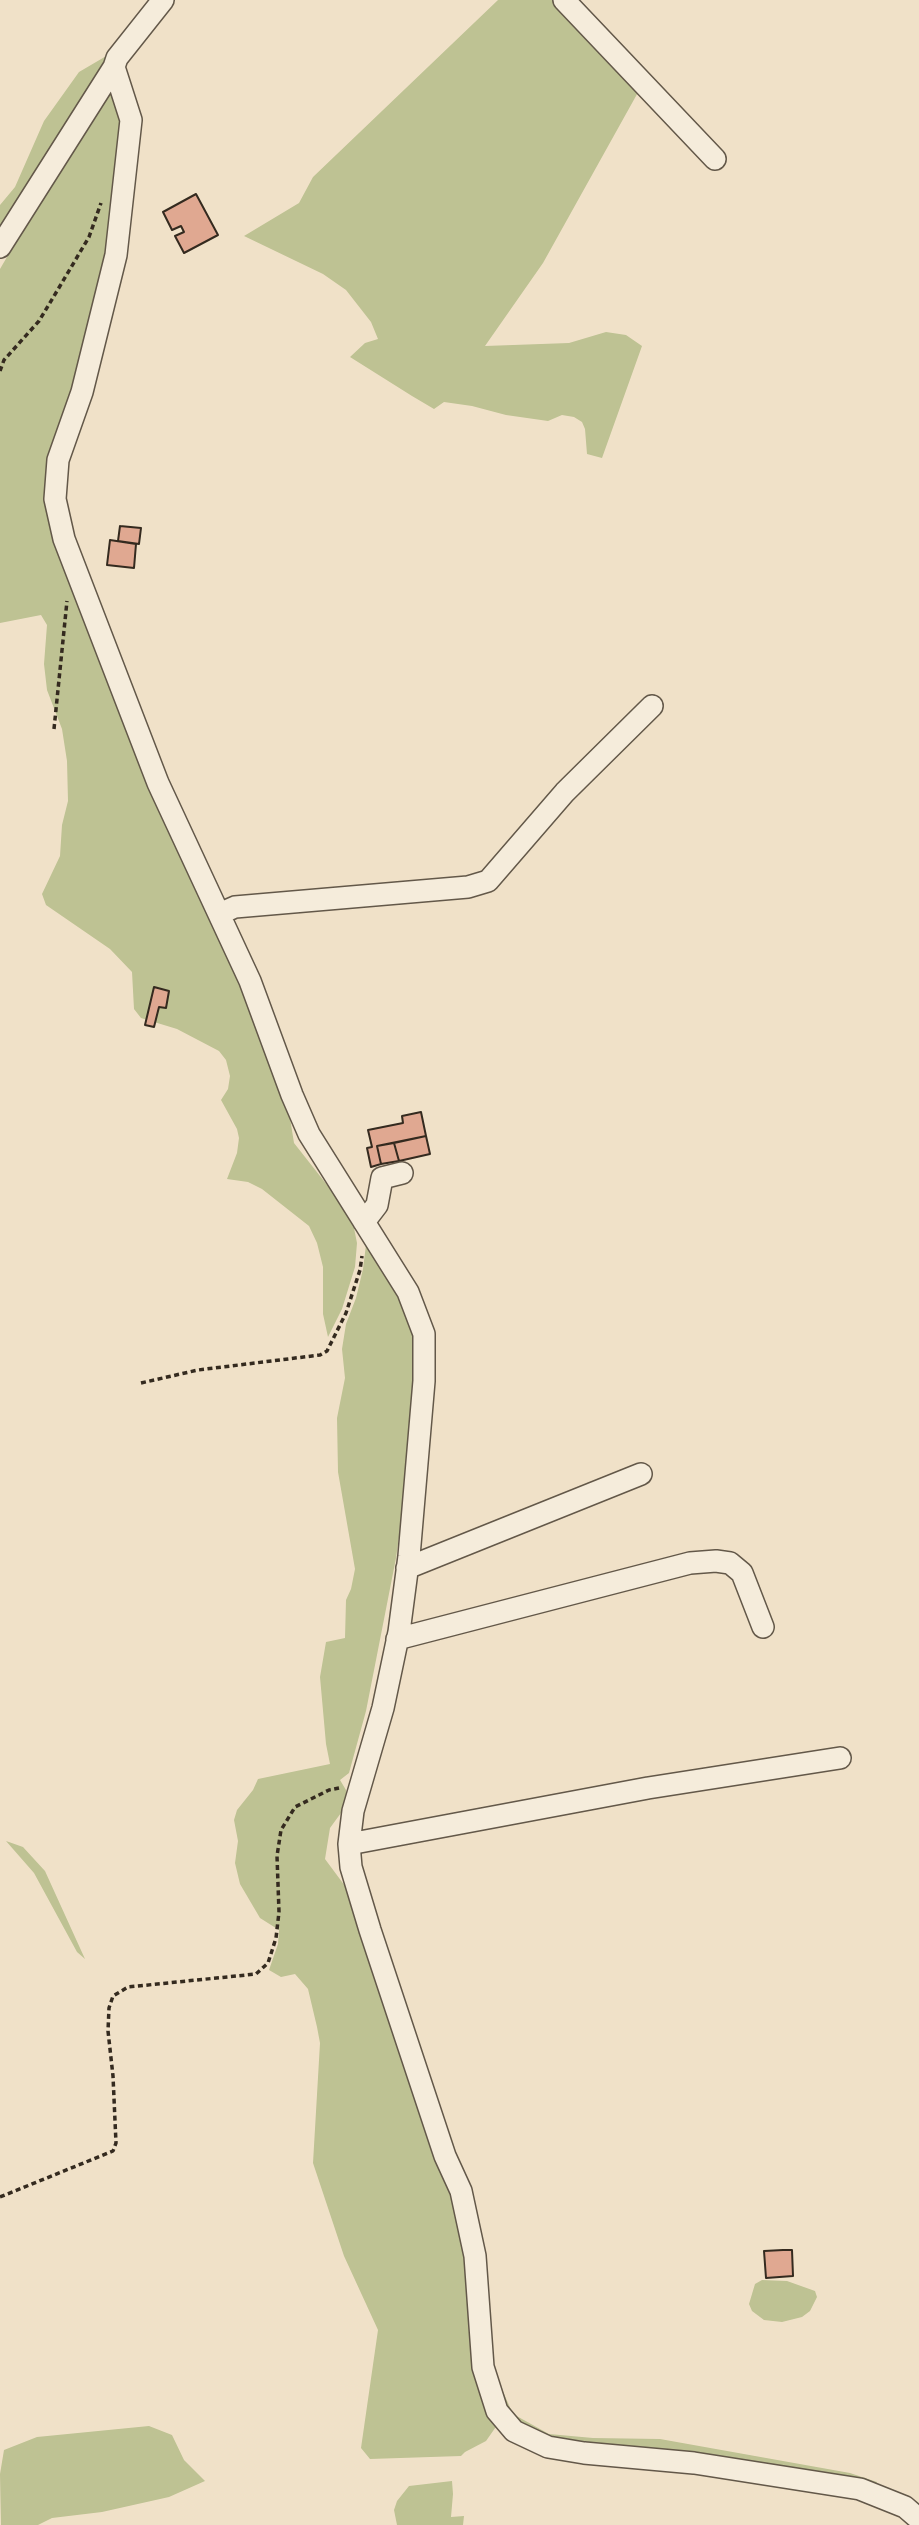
<!DOCTYPE html>
<style>
body{margin:0}
canvas{display:block;background:#f0e1c8}
</style>
<canvas width="919" height="2525"></canvas>
<script>
const ctx = document.querySelector('canvas').getContext('2d');
ctx.lineJoin = 'round';
function paint(path, color) { ctx.fillStyle = color; ctx.fill(path, 'evenodd'); }
const shape = rows => new Path2D(rows.map(r => 'M' + r).join(''));
function strokePath(path, color, width, dash) { ctx.strokeStyle = color; ctx.lineWidth = width; ctx.lineCap = dash ? 'butt' : 'round'; ctx.setLineDash(dash || []); ctx.stroke(path); }
const green = shape([
 [498,0,561,0,641,87,543,263,485,346,569,343,606,332,626,335,642,346,602,458,587,454,585,429,582,422,574,417,562,415,548,421,506,415,472,406,444,402,434,409,412,396,350,357,365,343,378,339,371,322,346,290,323,274,244,236,299,203,313,177],
 [108,55,106,65,0,231,0,205,15,187,44,121,79,72],
 [109,88,121,108,118,196,53,514,286,1093,294,1143,346,1209,354,1228,357,1243,355,1267,342,1309,328,1337,323,1314,323,1267,317,1243,309,1226,262,1189,248,1182,227,1179,237,1153,239,1138,237,1129,221,1100,228,1089,230,1076,226,1060,219,1051,177,1029,141,1018,134,1009,132,972,110,949,46,905,42,894,60,856,62,825,68,801,67,761,62,729,47,690,44,664,47,625,41,615,0,623,0,269,102,94],
 [367,1237,403,1301,412,1330,417,1359,418,1402,396,1558,366,1711,349,1773,340,1780,346,1790,346,1806,330,1828,325,1859,345,1886,407,2054,451,2183,500,2421,486,2441,465,2452,461,2456,370,2459,361,2448,378,2330,344,2256,313,2163,320,2043,317,2027,308,1989,295,1974,281,1977,269,1970,278,1944,279,1930,260,1918,240,1884,235,1863,238,1841,234,1820,237,1810,253,1790,258,1779,330,1764,326,1744,320,1677,326,1642,345,1638,346,1600,351,1589,355,1569,338,1472,337,1418,345,1378,342,1349,346,1324,356,1298,363,1269],
 [6,1841,23,1847,45,1871,85,1959,77,1952,34,1873],
 [762,2280,787,2281,815,2291,817,2297,810,2311,802,2317,782,2322,764,2320,752,2311,749,2304,755,2284],
 [500,2385,513,2414,549,2434,593,2438,660,2439,850,2473,877,2482,875,2486,571,2447,517,2429,502,2399],
 [149,2426,172,2435,184,2460,205,2481,169,2497,102,2512,52,2518,38,2525,1,2525,0,2474,4,2450,37,2437],
 [452,2481,453,2494,451,2517,464,2516,463,2525,397,2525,394,2510,397,2501,409,2486]
]);
const building = shape([
 [196,194,218,235,184,253,175,236,184,232,181,226,172,230,163,212,196,194],
 [120,526,141,528,139,544,118,541,120,526],
 [110,540,136,544,134,568,107,565,110,540],
 [154,987,169,991,166,1008,159,1007,154,1027,145,1025,154,987],
 [421,1112,426,1136,377,1146,381,1164,371,1167,367,1148,372,1147,368,1130,403,1123,402,1116,421,1112],
 [426,1136,430,1154,399,1161,394,1143,426,1136],
 [394,1143,399,1161,381,1164,377,1146,394,1143],
 [783,2250,792,2250,793,2276,766,2278,764,2251,783,2250]
]);
const path = shape([
 [0,371,4,360,39,321,60,286,89,237,101,203],
 [54,729,67,601],
 [141,1383,198,1370,320,1355,327,1351,346,1313,360,1270,362,1256],
 [0,2197,113,2151,116,2143,113,2076,108,2031,109,2008,113,1996,128,1987,256,1974,268,1963,276,1938,279,1912,277,1856,281,1830,295,1807,329,1790,339,1788]
]);
const minor = shape([
 [564,0,715,159],
 [114,67,131,120,116,255,82,392,58,460,55,499,64,539,158,783,250,981,292,1095,309,1134,408,1292,424,1334,424,1381,409,1556,399,1632,383,1708,353,1811,349,1844,351,1867,370,1930,445,2156,461,2191,475,2256,483,2367,497,2411,514,2431,548,2447,584,2453,694,2463,860,2489,905,2507,919,2519],
 [0,247,114,67,117,58,163,0],
 [219,914,235,907,468,887,488,881,565,792,652,706],
 [364,1222,377,1205,382,1178,402,1173],
 [407,1568,641,1474],
 [397,1639,690,1563,716,1561,730,1563,742,1573,763,1627],
 [349,1844,648,1788,840,1758]
]);
paint(green, '#bec293');
paint(building, '#e0a891');
strokePath(building, '#342a1f', 2);
strokePath(minor, '#635849', 24);
strokePath(path, '#342a1f', 3.5, [5, 3.5]);
strokePath(minor, '#f5ecdb', 21);
</script>
